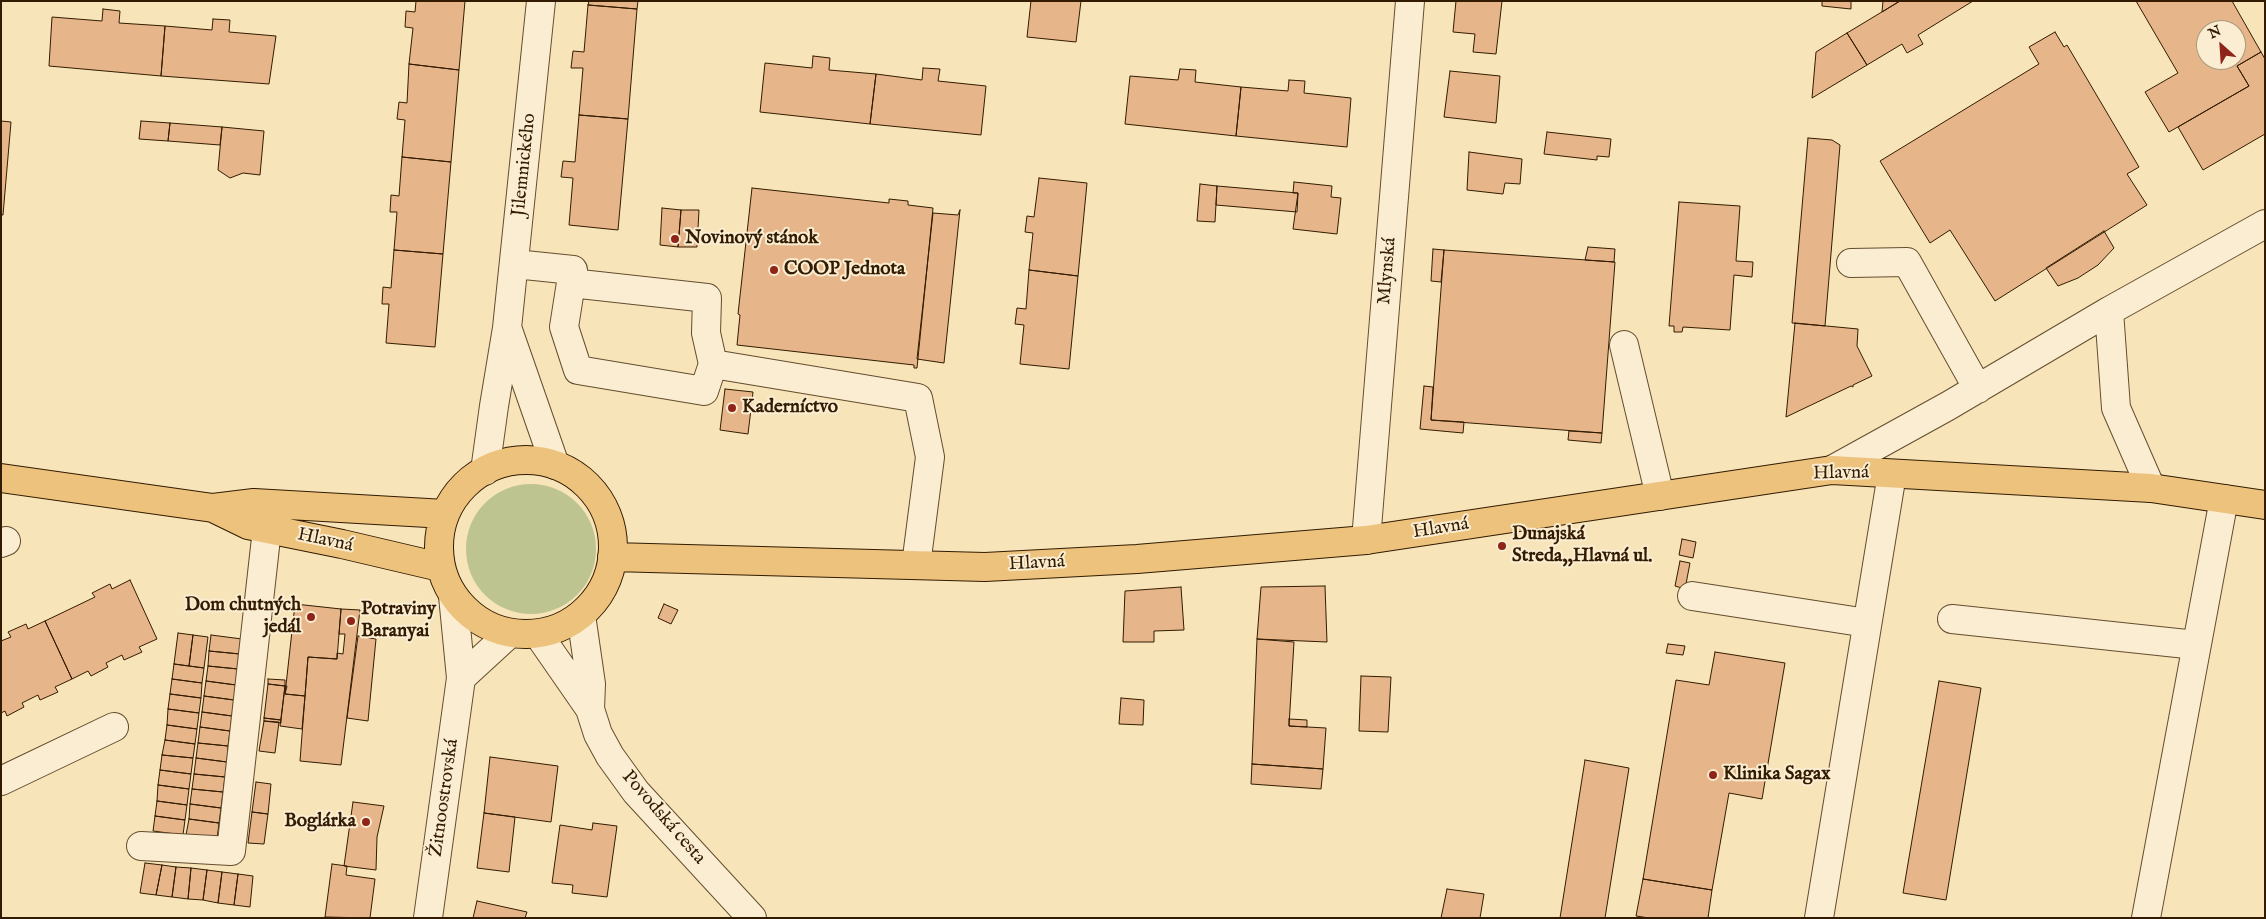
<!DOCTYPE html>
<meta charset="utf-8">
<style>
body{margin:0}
#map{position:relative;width:2266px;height:919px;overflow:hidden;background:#f8e4b9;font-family:"IM FELL English",serif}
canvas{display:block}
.frame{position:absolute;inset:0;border:2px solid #321b00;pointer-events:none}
.north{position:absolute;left:2196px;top:20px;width:50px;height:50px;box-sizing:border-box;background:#faedd2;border:1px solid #aa997e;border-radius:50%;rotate:334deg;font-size:14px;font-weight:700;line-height:20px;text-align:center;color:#321b00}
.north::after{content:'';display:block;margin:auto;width:18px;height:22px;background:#8f2418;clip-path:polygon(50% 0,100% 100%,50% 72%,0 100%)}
</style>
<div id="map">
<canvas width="2266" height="919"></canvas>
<div class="frame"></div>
<div class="north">N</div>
</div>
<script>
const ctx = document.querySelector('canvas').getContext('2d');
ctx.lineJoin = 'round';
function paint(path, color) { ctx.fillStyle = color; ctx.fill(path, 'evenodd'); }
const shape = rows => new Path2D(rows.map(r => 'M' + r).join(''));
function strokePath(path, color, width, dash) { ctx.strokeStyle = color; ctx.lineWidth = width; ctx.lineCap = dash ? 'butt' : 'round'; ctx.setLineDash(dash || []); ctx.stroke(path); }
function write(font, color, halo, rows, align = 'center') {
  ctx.font = font + ' "IM FELL English",serif'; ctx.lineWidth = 4; ctx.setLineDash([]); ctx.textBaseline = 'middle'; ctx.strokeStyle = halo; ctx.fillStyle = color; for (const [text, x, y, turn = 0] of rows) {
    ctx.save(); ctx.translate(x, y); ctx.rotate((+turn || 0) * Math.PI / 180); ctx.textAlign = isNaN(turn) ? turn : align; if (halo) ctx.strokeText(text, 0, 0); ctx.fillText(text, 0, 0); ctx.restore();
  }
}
const green = shape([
 '466 549a65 65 0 1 1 130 0a65 65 0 1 1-130 0Z'
]);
const building = shape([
 [416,1,465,1,459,70,409,64,413,28,405,27,406,11,415,12,416,1],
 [589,1,638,1,637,9,588,5,589,1],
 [1031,1,1081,1,1076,42,1027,37,1031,1],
 [1456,1,1502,1,1496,54,1473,52,1475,34,1453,32,1456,1],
 [1822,1,1851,1,1851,9,1822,6,1822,1],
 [1883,1,1900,1,1882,12,1883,1],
 [1900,1,1973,1,1918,35,1923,44,1907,53,1902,44,1867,65,1847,33,1900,1],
 [2136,1,2232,1,2261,52,2237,66,2249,86,2169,132,2145,92,2178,73,2136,1],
 [2206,30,2236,30,2236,60,2206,60,2206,30],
 [588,5,637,9,628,119,579,115,583,68,571,68,573,51,584,52,588,5],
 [103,9,120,11,119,23,165,26,161,76,49,66,52,17,102,21,103,9],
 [213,19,230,20,229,32,276,36,269,84,161,76,165,26,212,30,213,19],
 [2055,32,2064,47,2067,45,2139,167,2127,174,2147,205,1995,301,1950,230,1930,243,1880,161,2039,64,2029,47,2055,32],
 [1847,33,1867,65,1812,98,1816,52,1847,33],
 [2261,52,2265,59,2265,134,2203,170,2178,127,2249,86,2237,66,2261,52],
 [813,56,830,58,829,70,876,74,870,124,760,112,765,63,812,68,813,56],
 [409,64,459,70,451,162,402,157,405,120,397,119,399,102,407,103,409,64],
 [923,68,940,69,938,81,986,86,981,135,870,124,876,74,922,80,923,68],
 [1180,69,1196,70,1195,82,1241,87,1236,136,1125,124,1130,76,1178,80,1180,69],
 [1450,71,1500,76,1496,123,1444,117,1450,71],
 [1289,80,1305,81,1304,93,1351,98,1347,147,1236,136,1241,87,1288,91,1289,80],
 [579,115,628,119,618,230,569,225,573,178,561,177,563,161,575,162,579,115],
 [1,121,11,122,3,215,1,215,1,121],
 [141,121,170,123,168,141,139,139,141,121],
 [170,123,222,127,220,145,168,141,170,123],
 [222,127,264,131,260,175,243,173,230,178,218,170,222,127],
 [1547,132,1611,139,1609,157,1597,156,1597,160,1544,154,1547,132],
 [1808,138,1832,140,1840,145,1825,326,1792,323,1808,138],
 [1469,152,1522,159,1520,184,1505,183,1503,194,1467,190,1469,152],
 [402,157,451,162,443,254,394,250,397,212,390,212,391,195,399,196,402,157],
 [1039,178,1087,183,1078,276,1029,270,1033,233,1025,232,1027,216,1034,217,1039,178],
 [1294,182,1332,186,1331,197,1341,198,1337,234,1293,229,1298,193,1293,193,1294,182],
 [1200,184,1217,186,1215,222,1197,221,1200,184],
 [1217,186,1298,193,1297,212,1216,205,1217,186],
 [752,188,889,203,889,199,908,201,908,205,933,208,917,368,914,368,914,365,737,345,740,315,738,314,752,188],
 [1679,202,1740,206,1736,261,1753,262,1752,277,1734,275,1730,330,1683,327,1682,332,1674,332,1674,326,1669,326,1679,202],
 [662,208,681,210,678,247,660,245,662,208],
 [681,210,699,210,697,247,678,247,681,210],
 [960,210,944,363,917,359,933,213,958,215,960,210],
 [2104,231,2114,248,2098,265,2078,278,2058,286,2046,268,2104,231],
 [1588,247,1615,249,1614,262,1585,260,1588,247],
 [1433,249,1444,250,1441,282,1431,281,1433,249],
 [394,250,443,254,435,347,386,343,389,304,382,304,383,287,391,288,394,250],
 [1444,250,1615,262,1602,433,1431,420,1444,250],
 [1029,270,1078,276,1069,369,1020,364,1024,325,1015,324,1017,308,1026,309,1029,270],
 [1795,323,1858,329,1857,346,1872,376,1853,385,1853,387,1851,386,1786,417,1795,323],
 [1424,386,1433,387,1431,420,1464,422,1463,433,1420,429,1424,386],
 [725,389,753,392,748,434,720,430,725,389],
 [1569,431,1602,433,1601,443,1568,440,1569,431],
 [1682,539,1696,542,1693,558,1679,555,1682,539],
 [1680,561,1690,563,1685,589,1675,586,1680,561],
 [130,580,157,639,139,647,142,652,124,660,122,655,106,663,108,667,91,676,88,671,72,679,45,621,95,597,92,593,110,584,112,589,130,580],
 [1325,586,1327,642,1257,639,1261,587,1325,586],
 [1181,587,1184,630,1154,631,1154,642,1123,642,1125,591,1181,587],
 [295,604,341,609,337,659,308,657,305,696,285,694,295,604],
 [664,604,678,610,671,624,658,618,664,604],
 [341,609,360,610,341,765,300,761,308,657,337,659,337,653,343,654,345,634,339,634,341,609],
 [45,621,72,679,55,687,58,692,40,700,38,695,22,703,24,707,7,716,5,711,1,713,1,641,11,637,8,632,26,624,28,629,45,621],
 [178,633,193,635,189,666,174,664,178,633],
 [193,635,208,637,204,668,189,666,193,635],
 [211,635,242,639,240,654,209,651,211,635],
 [358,636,376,639,368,721,347,718,358,636],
 [1257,639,1294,642,1289,726,1326,728,1323,769,1252,764,1257,639],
 [1668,644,1685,646,1683,655,1666,653,1668,644],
 [209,651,240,654,238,669,208,666,209,651],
 [1715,652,1785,663,1762,799,1729,793,1712,890,1643,879,1676,680,1709,685,1715,652],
 [174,664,204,668,202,683,172,679,174,664],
 [208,666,238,669,236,685,206,681,208,666],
 [1361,676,1391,677,1388,732,1359,731,1361,676],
 [172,679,202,683,201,698,170,694,172,679],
 [268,679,285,680,285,686,268,684,268,679],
 [206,681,236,685,234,700,204,696,206,681],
 [1939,681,1981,688,1946,900,1903,893,1939,681],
 [268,684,285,686,281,720,264,718,268,684],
 [285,686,287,686,285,694,305,696,302,729,280,726,285,686],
 [170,694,201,698,199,713,168,709,170,694],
 [204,696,234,700,232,716,202,712,204,696],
 [1121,698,1144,700,1143,725,1119,724,1121,698],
 [168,709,199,713,197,729,167,725,168,709],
 [202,712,232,716,230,731,200,727,202,712],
 [264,718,281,720,281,723,264,721,264,718],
 [1289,719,1307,720,1307,727,1289,726,1289,719],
 [264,721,279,722,275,753,259,751,264,721],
 [167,725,197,729,195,744,165,740,167,725],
 [200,727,230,731,228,746,198,743,200,727],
 [165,740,195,744,193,758,162,755,165,740],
 [198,743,228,746,227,762,196,758,198,743],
 [162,755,193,758,191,774,160,770,162,755],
 [490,757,558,766,551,822,484,813,490,757],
 [196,758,227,762,225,777,194,774,196,758],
 [1585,760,1629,768,1605,918,1560,918,1585,760],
 [1252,764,1323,769,1321,789,1251,784,1252,764],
 [160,770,191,774,189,789,158,785,160,770],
 [194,774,225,777,223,792,192,789,194,774],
 [256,782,271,784,268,814,252,812,256,782],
 [158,785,189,789,187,805,157,801,158,785],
 [192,789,223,792,221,808,190,804,192,789],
 [157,801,187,805,185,820,155,816,157,801],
 [353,802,384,806,377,837,376,870,344,866,353,802],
 [190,804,221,808,219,823,189,819,190,804],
 [252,812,268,814,264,844,248,843,252,812],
 [484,813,515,817,509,872,477,868,484,813],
 [155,816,185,820,183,835,153,831,155,816],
 [189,819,219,823,217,839,186,835,189,819],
 [593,823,617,826,607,897,572,893,573,885,552,883,560,825,592,830,593,823],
 [145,863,162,865,156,895,140,893,145,863],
 [332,864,347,866,346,875,375,879,370,918,325,917,332,864],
 [162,865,176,867,172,897,156,895,162,865],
 [176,867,191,868,188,899,172,897,176,867],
 [191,868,207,870,203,900,188,899,191,868],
 [207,870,222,872,218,903,203,900,207,870],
 [222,872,238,874,234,905,218,903,222,872],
 [238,874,253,876,250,907,234,905,238,874],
 [1643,879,1712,890,1708,918,1649,918,1636,916,1643,879],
 [1447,889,1484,894,1480,918,1441,918,1447,889],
 [477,901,527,912,525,918,473,918,477,901]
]);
const minor = shape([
 [1851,263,1907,262,1978,389],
 [515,264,573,270,564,327,578,370,704,391,713,364,918,398,930,457,916,565],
 [571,283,707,298,706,333,713,364],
 [2109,311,2116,408,2151,488],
 [508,330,555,465],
 [1624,345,1660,496],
 [1832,470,1948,406,2109,311,2265,224],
 [485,471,494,406,507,328,541,1],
 [1366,540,1410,1],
 [1,543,6,541],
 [1692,596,1867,623],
 [581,615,591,684,590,709],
 [1952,619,2196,645],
 [538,634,590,709,598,734,610,756,636,792,752,918],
 [461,678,510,633],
 [1,781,114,727],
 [141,846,231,851,267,529],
 [428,918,461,678,453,596],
 [1819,918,1892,474],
 [2146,918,2224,499]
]);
const major = shape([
 '439 547a87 87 0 1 1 174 0a87 87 0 1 1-174 0Z',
 [1,478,213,508,254,503,445,514],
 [213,508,248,525,342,544,440,567],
 [612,557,985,567,1137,559,1366,540,1832,470,2151,488,2265,505]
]);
const markers = [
 [675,239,5,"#8f2418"],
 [774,270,5,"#8f2418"],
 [732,408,5,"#8f2418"],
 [1502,546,5,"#8f2418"],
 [311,617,5,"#8f2418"],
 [351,621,5,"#8f2418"],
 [1713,775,5,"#8f2418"],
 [366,822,5,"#8f2418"]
];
const streetNames = [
 ["Jilemnického",525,165,-84],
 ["Mlynská",1388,271,-85],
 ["Hlavná",1841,474,-1],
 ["Hlavná",1441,529,-9],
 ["Hlavná",325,541,12],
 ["Hlavná",1037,564,-3],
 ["Žitnoostrovská",445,798,-82],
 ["Povodská cesta",663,818,49]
];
const poiNames = [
 ["Novinový stánok",685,239],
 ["COOP Jednota",784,270],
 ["Kaderníctvo",742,408],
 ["Dunajská",1512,535],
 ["Streda,,Hlavná ul.",1512,557],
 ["Dom chutných",301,606,"right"],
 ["jedál",301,628,"right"],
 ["Potraviny",361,610],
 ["Baranyai",361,632],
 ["Klinika Sagax",1723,775],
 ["Boglárka",356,822,"right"]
];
paint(green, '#bdc490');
paint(building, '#e7b58a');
strokePath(building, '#321b00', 1);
strokePath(minor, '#644d2e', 30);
strokePath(major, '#321b00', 30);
strokePath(minor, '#faedd2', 28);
strokePath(major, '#ecc27c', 28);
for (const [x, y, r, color] of markers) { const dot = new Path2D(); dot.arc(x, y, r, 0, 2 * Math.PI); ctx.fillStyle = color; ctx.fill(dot); strokePath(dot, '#faedd2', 2); }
write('19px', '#321b00', '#faedd2', streetNames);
write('bold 19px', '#321b00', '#faedd2', poiNames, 'left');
</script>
